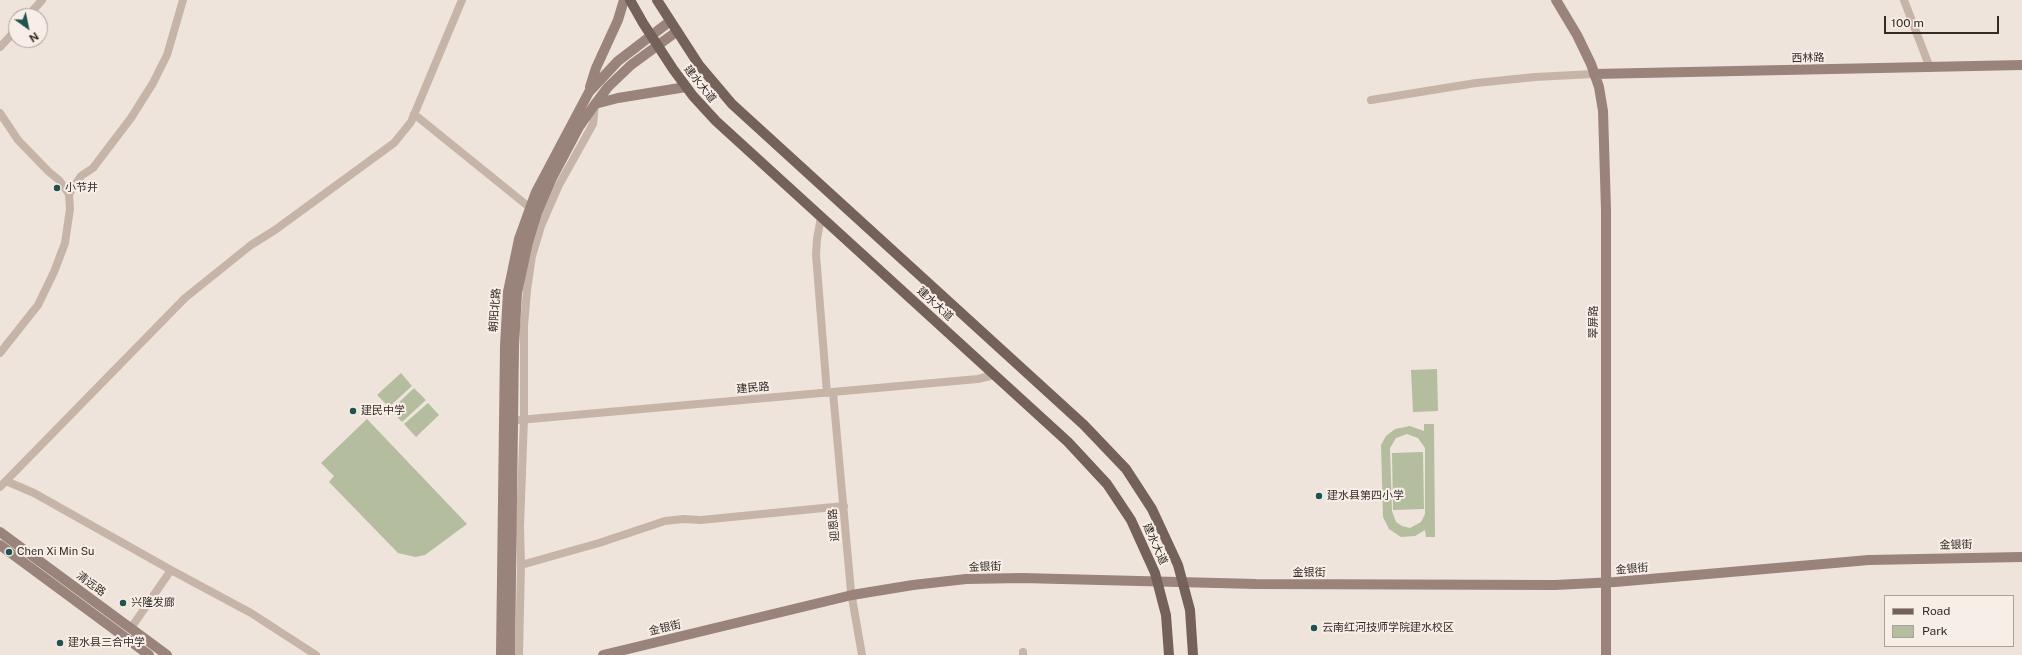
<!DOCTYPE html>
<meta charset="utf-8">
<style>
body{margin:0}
#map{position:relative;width:2022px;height:655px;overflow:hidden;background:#efe4dc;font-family:"Public Sans",sans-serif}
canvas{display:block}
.legend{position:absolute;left:1884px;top:595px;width:130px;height:52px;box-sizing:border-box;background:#f7efe7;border:1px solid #a9a19b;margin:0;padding:5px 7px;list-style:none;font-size:12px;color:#342b28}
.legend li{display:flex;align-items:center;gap:8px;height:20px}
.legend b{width:20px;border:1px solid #a9a19b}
.north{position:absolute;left:8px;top:8px;width:40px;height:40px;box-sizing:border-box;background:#f7efe7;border:1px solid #a9a19b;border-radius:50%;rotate:147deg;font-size:11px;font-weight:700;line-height:16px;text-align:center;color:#342b28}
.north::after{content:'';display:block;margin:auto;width:14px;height:18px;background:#225151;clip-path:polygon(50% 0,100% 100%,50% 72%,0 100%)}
.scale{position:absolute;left:1884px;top:16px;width:115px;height:18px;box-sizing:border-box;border:2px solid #342b28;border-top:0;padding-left:5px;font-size:12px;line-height:14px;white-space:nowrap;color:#342b28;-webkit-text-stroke:3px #f7efe7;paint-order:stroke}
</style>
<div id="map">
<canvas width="2022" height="655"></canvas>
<ul class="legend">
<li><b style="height:5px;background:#74615a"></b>Road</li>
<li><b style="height:11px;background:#b4bd9d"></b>Park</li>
</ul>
<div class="north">N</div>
<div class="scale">100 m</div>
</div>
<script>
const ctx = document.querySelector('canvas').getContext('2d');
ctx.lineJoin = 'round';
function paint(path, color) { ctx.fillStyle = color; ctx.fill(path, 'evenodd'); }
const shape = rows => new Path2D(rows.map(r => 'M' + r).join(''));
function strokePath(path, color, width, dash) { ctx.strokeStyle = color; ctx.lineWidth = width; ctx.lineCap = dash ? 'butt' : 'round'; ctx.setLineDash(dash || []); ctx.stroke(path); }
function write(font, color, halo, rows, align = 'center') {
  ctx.font = font + ' "Public Sans","Noto Sans SC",sans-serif'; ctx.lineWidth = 4; ctx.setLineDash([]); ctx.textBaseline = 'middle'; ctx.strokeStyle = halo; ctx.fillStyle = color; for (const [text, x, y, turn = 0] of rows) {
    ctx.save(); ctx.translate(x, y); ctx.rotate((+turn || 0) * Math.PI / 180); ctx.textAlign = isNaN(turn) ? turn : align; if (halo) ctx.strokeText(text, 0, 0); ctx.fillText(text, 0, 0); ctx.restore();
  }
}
const green = shape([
 [1437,369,1438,411,1413,412,1411,370],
 [401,373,412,386,389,407,377,395],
 [414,388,426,400,402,422,391,410],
 [428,403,439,415,416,437,404,424],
 [367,419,467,524,425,555,415,557,398,553,329,482,334,476,321,463],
 [1424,424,1434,424,1435,537,1426,537,1425,530,1415,536,1401,537,1389,529,1383,517,1381,445,1386,436,1395,429,1410,426,1424,431],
 [1407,434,1418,438,1425,448,1425,514,1421,522,1410,528,1402,526,1396,522,1392,511,1390,448,1396,438],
 [1423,452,1424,509,1393,510,1392,453]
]);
const street = shape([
 [1904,0,1930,68],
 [28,16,42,0],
 [0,47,16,30],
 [1371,100,1476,83,1535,77,1594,74],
 [0,113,18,140,49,172,59,180,69,194,70,209,65,243,54,272,38,305,0,353],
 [414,114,529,207],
 [69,194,81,176,93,168,131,118,153,83,167,55,183,0],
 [821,217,817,239,816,255,827,393],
 [833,392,851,592,862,655],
 [519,420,978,379,994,375],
 [6,481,34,493,171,570,251,613,316,655],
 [0,487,185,298,251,245,275,230,394,143,411,122,462,0],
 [521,565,599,543,665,521,683,519,701,520,844,506],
 [131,628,171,570],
 [1023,652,1023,655],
 [519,655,521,565,520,526,524,419,524,326,527,290,532,256,541,226,559,185,593,124,595,104]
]);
const secondary = shape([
 [1556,0,1577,35,1591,64,1599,87,1603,111,1606,210,1606,655],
 [1594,74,2022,65],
 [590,87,596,68,618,20,624,0],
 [595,104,618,98,686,87],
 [0,532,167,655],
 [0,545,149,655],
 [501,655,505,346,508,292,519,239,536,192,589,92,618,61,669,22],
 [510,655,514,346,517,293,528,242,537,213,552,178,579,127,593,107,608,87,631,65,676,32],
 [603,655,852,595,913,585,966,579,1022,578,1256,584,1555,585,1615,582,1869,560,2022,557]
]);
const primary = shape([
 [630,0,643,23,673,69,693,96,716,121,1068,442,1107,484,1131,520,1155,573,1166,615,1169,655],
 [657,0,699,65,732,104,1084,425,1126,469,1152,509,1178,565,1190,610,1193,655]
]);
const markers = [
 [57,188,4,"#225151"],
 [353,411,4,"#225151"],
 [1319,496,4,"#225151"],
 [9,552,4,"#225151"],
 [123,603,4,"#225151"],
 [1314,628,4,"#225151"],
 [60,643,4,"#225151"]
];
const streetNames = [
 ["西林路",1808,58,-1],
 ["建水大道",700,84,51],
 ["建水大道",935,304,42],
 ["朝阳北路",495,310,-86],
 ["翠屏路",1594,322,-90],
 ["建民路",753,388,-5],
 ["迎恩路",834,525,-95],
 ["建水大道",1155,544,66],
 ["金银街",1956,545,-1],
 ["金银街",985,567,-2],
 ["金银街",1632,569,-5],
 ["金银街",1309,573],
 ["清远路",91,584,36],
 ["金银街",665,628,-13]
];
const poiNames = [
 ["小节井",65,188],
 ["建民中学",361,411],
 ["建水县第四小学",1327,496],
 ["Chen Xi Min Su",17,552],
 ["兴隆发廊",131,603],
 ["云南红河技师学院建水校区",1322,628],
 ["建水县三合中学",68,643]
];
paint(green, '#b4bd9d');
strokePath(street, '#c6b4a9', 8);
strokePath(secondary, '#99837a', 10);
strokePath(primary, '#74615a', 10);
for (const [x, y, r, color] of markers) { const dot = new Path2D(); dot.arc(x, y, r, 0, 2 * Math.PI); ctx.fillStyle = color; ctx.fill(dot); strokePath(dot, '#f7efe7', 1.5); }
write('11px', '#342b28', '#f7efe7', streetNames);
write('11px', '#342b28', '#f7efe7', poiNames, 'left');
</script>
